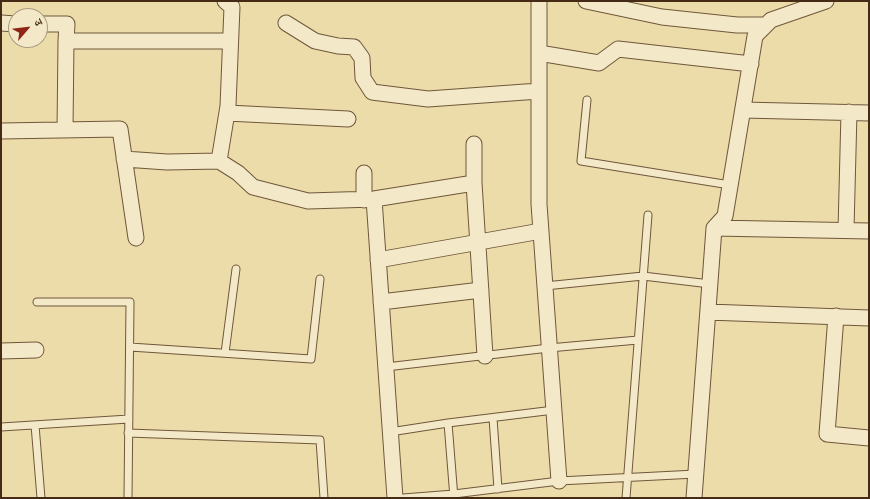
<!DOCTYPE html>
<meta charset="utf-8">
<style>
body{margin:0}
#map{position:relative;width:870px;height:499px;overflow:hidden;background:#ecdcaa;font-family:"IM FELL Double Pica","Noto Serif Devanagari",serif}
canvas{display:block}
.frame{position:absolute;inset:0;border:2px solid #452b15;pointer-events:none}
.north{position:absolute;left:8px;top:8px;width:40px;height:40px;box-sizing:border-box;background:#f3e8c8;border:1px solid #ad9c80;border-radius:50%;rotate:62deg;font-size:11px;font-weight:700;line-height:16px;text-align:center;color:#452b15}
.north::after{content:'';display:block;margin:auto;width:14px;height:18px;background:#8f2418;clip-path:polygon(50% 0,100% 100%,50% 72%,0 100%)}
</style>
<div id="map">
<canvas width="870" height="499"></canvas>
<div class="frame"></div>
<div class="north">उ</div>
</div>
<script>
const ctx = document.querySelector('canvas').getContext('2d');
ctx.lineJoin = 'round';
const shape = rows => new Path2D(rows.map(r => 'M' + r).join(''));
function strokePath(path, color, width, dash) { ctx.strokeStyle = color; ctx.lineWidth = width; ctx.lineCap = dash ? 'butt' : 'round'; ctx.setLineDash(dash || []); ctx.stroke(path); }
const service = shape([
 [587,100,581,161,730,185],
 [545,286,643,276,710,284],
 [37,302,130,302,128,498],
 [130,347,311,359,320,279],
 [225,353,236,269],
 [386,367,549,348,638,340],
 [493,418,498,489],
 [448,423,454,498],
 [35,425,41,498],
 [1,427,129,419],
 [390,432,448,423,554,410],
 [128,433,320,440,324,498],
 [403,498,454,494,559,481,696,474],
 [626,498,648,215]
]);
const minor = shape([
 [539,1,539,204,559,481],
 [586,1,662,17,737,25,766,25],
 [1,23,16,24],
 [286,23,315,41,338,46,354,47,362,58,363,78,372,92,428,99,539,91],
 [40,24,67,24,66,41,230,41],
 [539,53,599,63,618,49,751,64],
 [743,110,869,113],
 [227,113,348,119],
 [65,130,66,41],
 [1,131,120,129,136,238],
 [474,144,474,183,485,356],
 [124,159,167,162,219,161,238,173,253,187,308,201,374,199,474,183],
 [219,161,228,106,232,7,225,1],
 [364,173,364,200],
 [374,199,395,498],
 [714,228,869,231],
 [846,230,849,112],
 [378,260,541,231],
 [381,302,481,290],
 [708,312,869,318],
 [836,316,827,434,869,438],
 [1,351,36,350],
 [694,498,714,228,725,216,755,36,771,20,826,1]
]);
strokePath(service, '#6f573a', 9);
strokePath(minor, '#6f573a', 17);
strokePath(service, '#f3e8c8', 7);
strokePath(minor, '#f3e8c8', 15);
</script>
